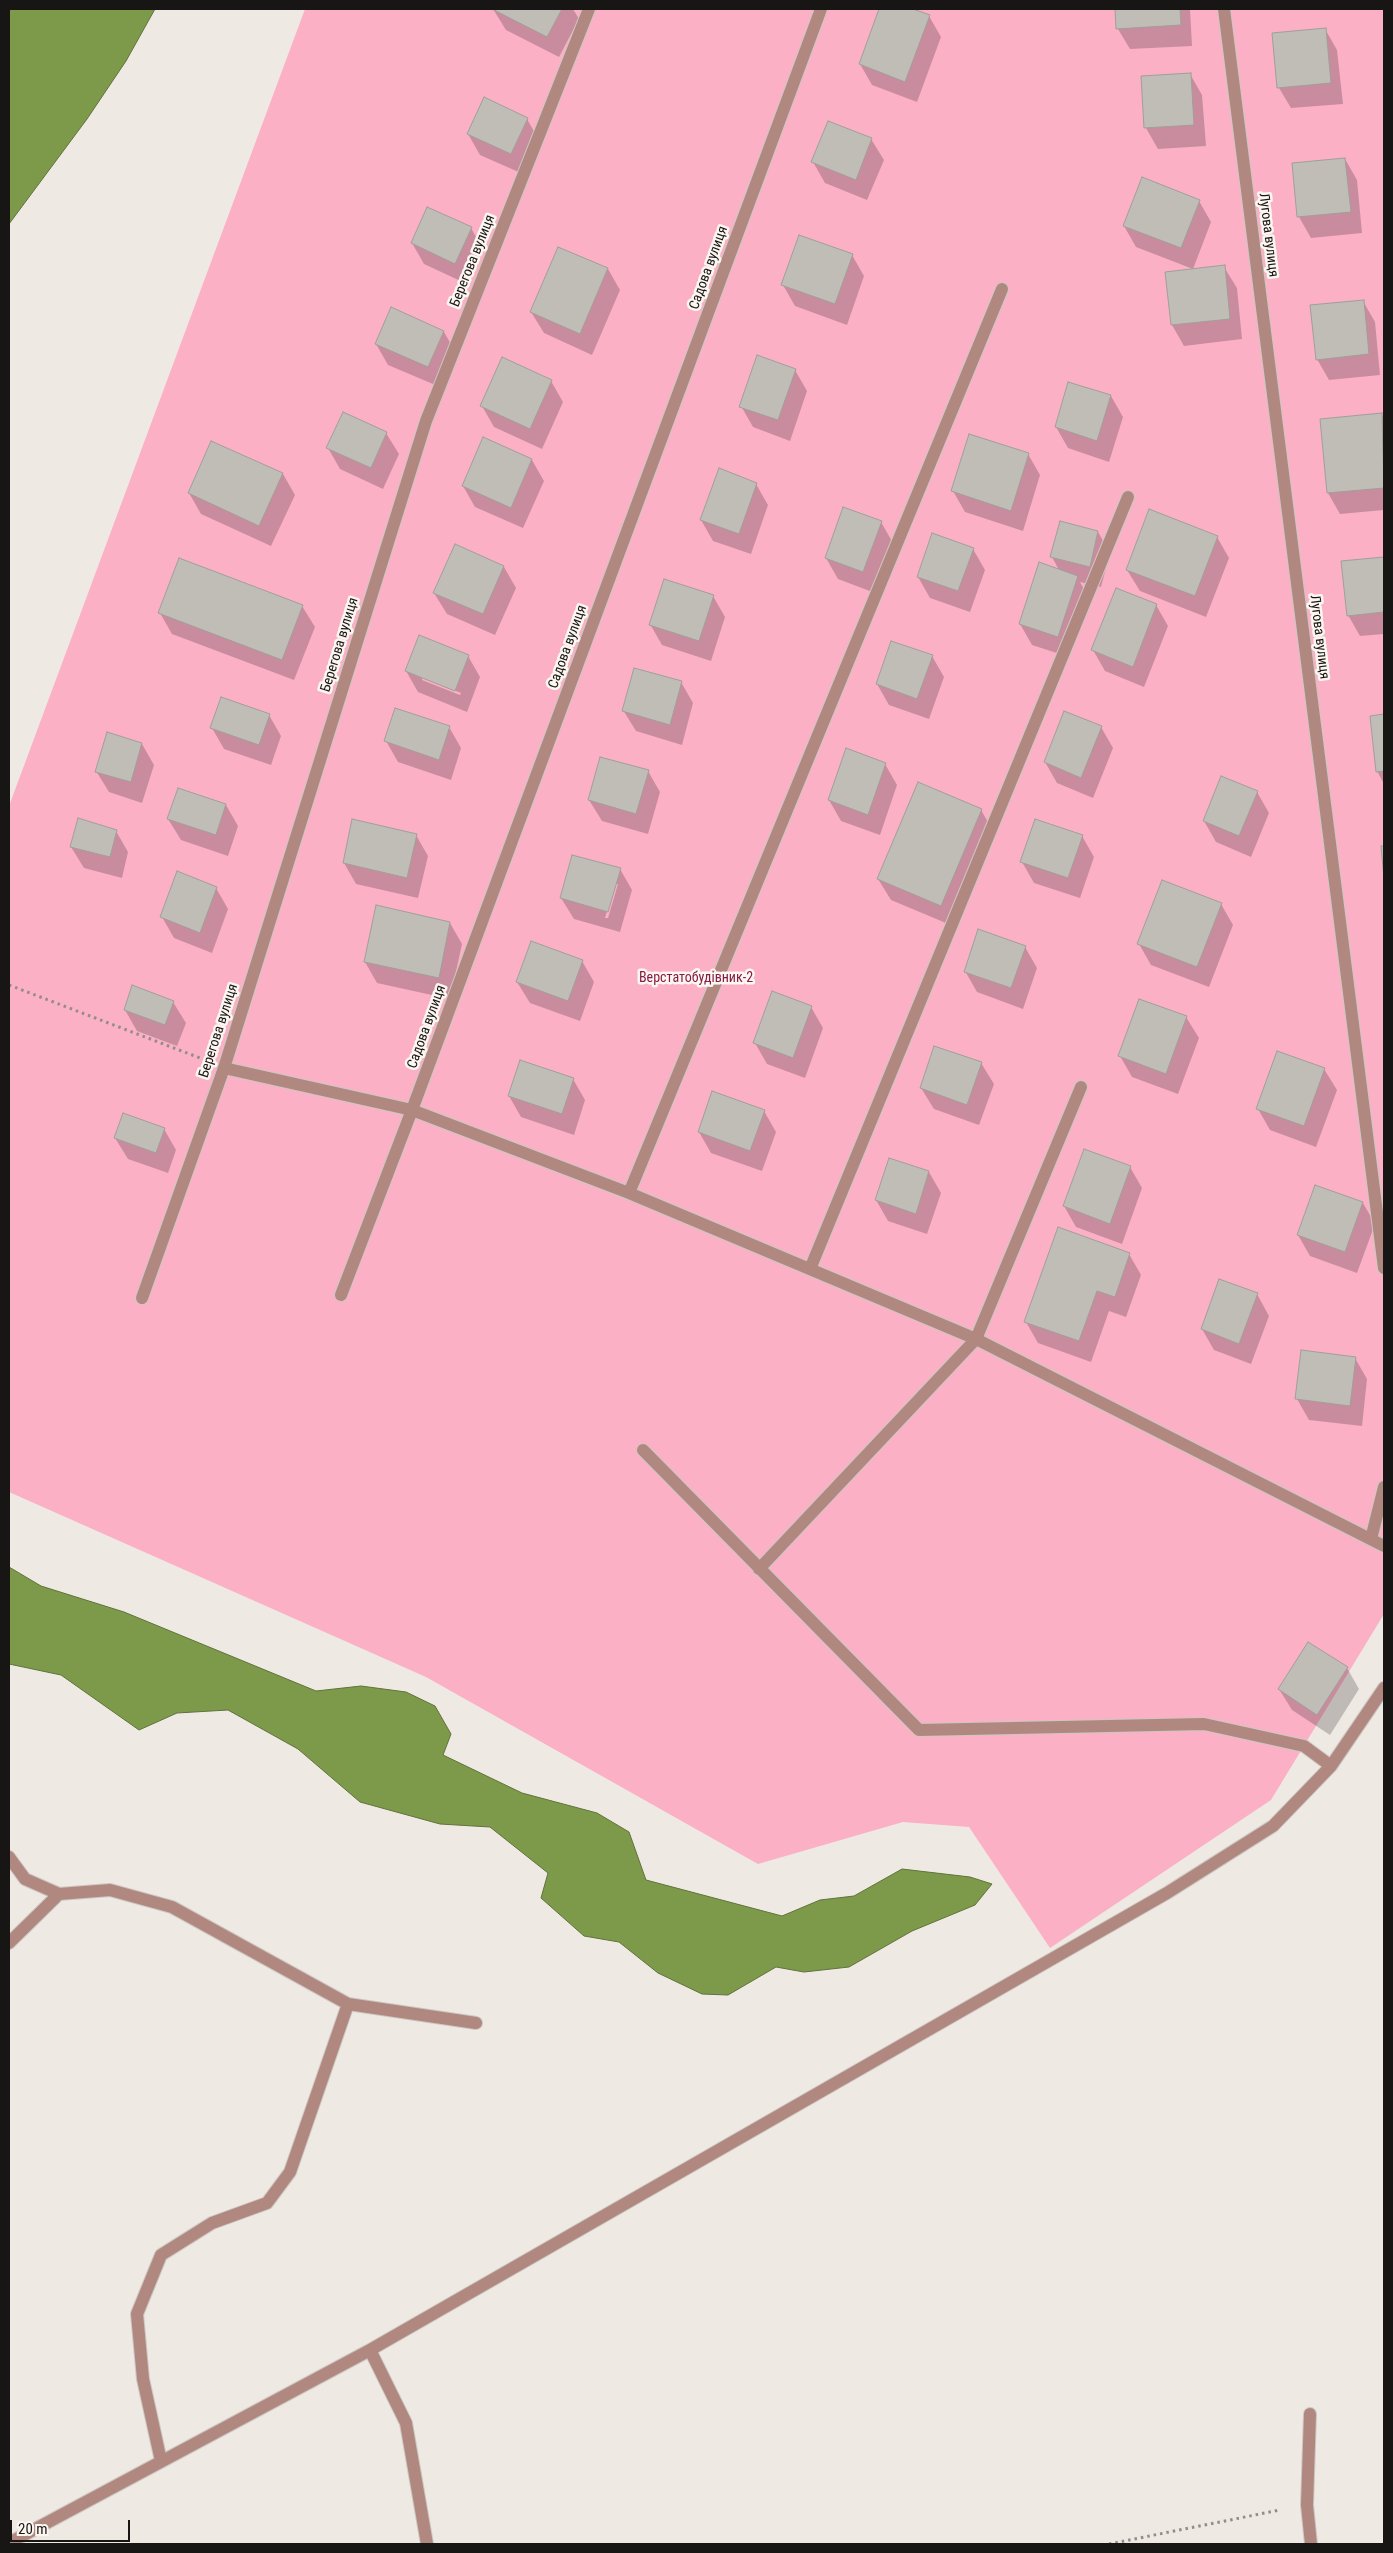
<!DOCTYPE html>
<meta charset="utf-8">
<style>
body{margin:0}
#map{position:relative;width:1393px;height:2553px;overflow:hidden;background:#efe9e3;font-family:"Roboto Condensed",sans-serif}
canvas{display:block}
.frame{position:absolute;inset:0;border:10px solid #181614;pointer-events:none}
.scale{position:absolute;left:10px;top:2520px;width:120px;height:22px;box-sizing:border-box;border:2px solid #181614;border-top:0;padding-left:6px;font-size:15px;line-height:18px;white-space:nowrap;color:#181614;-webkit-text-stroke:4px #fcf6f1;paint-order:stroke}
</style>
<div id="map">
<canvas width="1393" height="2553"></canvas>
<div class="frame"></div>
<div class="scale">20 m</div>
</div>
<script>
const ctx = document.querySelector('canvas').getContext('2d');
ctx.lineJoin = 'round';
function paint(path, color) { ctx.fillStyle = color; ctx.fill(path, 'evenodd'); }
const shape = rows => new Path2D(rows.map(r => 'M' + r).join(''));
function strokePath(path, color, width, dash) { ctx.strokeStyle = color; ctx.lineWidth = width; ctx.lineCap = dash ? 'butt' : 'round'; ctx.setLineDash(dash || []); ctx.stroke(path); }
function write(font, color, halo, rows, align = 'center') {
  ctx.font = font + ' "Roboto Condensed",sans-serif'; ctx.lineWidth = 5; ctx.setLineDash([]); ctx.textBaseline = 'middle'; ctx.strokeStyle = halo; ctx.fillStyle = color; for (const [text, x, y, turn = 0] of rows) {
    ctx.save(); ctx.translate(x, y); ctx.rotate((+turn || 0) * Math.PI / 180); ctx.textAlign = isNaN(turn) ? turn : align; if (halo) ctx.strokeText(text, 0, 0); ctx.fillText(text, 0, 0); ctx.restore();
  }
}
const green = shape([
 [305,9,1384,9,1384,1614,1271,1800,1050,1948,969,1827,903,1822,758,1864,426,1677,9,1492,9,806]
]);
const water = shape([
 [9,9,155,9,126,61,87,119,9,224,9,9],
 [9,1567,41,1586,124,1612,316,1691,361,1686,406,1692,435,1706,451,1734,443,1755,522,1793,597,1813,629,1832,646,1880,782,1916,820,1900,854,1896,902,1869,970,1877,992,1884,975,1905,912,1931,849,1967,804,1972,776,1967,728,1995,702,1994,658,1973,619,1942,584,1936,541,1898,548,1873,490,1827,440,1824,360,1802,298,1749,228,1710,177,1713,139,1730,61,1675,9,1664,9,1567]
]);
const shadow = shape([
 [493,9,573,9,579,19,559,57,506,30],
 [881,9,909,9,929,16,941,37,917,102,872,85,860,64],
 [1116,9,1190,9,1192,46,1130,49,1118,29],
 [1325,29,1337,50,1343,104,1291,108,1279,88],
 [1190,74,1202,95,1206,146,1158,149,1146,128],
 [527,119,539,140,523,174,480,155,468,134],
 [871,139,884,160,867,200,825,183,813,162],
 [1345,159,1357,180,1362,233,1311,238,1299,217],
 [1199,201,1211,222,1193,269,1136,247,1124,226],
 [471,228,483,249,467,284,424,264,412,243],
 [559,248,608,269,620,290,592,355,544,333,531,312],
 [852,255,864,276,847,325,795,306,783,285],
 [1224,267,1237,288,1242,339,1184,346,1172,325],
 [1363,301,1375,322,1380,375,1329,380,1317,359],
 [391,309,444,332,456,353,440,387,388,365,376,344],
 [795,370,807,391,790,441,753,427,741,406],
 [551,381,563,402,542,449,494,427,482,406],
 [1069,383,1111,396,1123,417,1109,462,1068,448,1056,427],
 [1381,414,1384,419,1384,510,1340,514,1328,493],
 [386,433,399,454,383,489,340,469,328,448],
 [483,439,532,460,544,481,523,528,475,507,463,486],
 [212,442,283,474,295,495,271,546,201,514,189,493],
 [1028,454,1040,475,1023,531,965,512,953,491],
 [756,484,768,505,751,554,713,541,701,520],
 [881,522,893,543,875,593,838,579,826,558],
 [1098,532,1110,553,1101,587,1080,582,1089,598,1069,657,1032,645,1020,624,1059,570,1052,557],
 [1217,537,1229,558,1206,617,1140,591,1127,570],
 [973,549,985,570,970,612,930,598,918,577],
 [1384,558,1384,634,1360,636,1348,615,1342,562],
 [504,567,516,588,495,635,447,614,434,593],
 [713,596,725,617,711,661,662,645,650,624],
 [1156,605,1168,626,1144,687,1105,671,1093,650],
 [302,606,315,627,294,680,172,634,160,613],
 [468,656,480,677,467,712,418,692,406,671],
 [422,677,461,693,460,695,422,680],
 [932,656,944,677,929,719,889,705,877,684],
 [681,682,693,703,682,745,636,731,623,710],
 [269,715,281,736,271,765,224,749,212,728],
 [1384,716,1384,784,1377,771,1371,717],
 [449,727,461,748,451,780,398,762,386,741],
 [1101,727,1113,748,1093,798,1057,783,1045,762],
 [142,744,154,765,142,803,109,792,96,771],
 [885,764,897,785,880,835,841,821,829,800],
 [648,771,660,792,648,834,602,821,589,800],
 [1257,792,1269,813,1251,857,1216,842,1204,821],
 [226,805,238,826,228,856,181,840,168,819],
 [981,810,993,831,953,926,891,900,878,879],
 [116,831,128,852,122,878,84,868,71,847],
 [416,835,428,856,418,898,356,884,344,863],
 [1082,836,1094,857,1080,898,1034,883,1022,862],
 [620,869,632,890,620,932,574,919,561,898],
 [615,884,618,884,608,918,605,918],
 [216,888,228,909,212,953,174,938,162,917],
 [1221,904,1233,925,1209,987,1151,965,1139,944],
 [450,923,462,944,450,999,377,983,365,962],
 [1025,947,1037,968,1023,1009,977,992,965,971],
 [582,961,594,982,580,1021,530,1003,517,982],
 [173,1002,186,1023,177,1046,137,1031,125,1010],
 [811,1007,823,1028,805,1078,767,1064,755,1043],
 [1186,1017,1199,1038,1178,1094,1132,1077,1120,1056],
 [981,1063,994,1084,979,1125,934,1109,921,1088],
 [1324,1069,1337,1090,1316,1147,1270,1130,1258,1109],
 [573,1079,585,1100,574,1135,521,1117,509,1096],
 [764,1111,776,1132,762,1171,711,1153,699,1132],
 [164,1129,176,1150,168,1173,128,1159,115,1138],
 [1130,1167,1142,1188,1122,1244,1076,1227,1064,1206],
 [929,1172,941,1193,927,1234,888,1221,876,1200],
 [1316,1186,1363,1203,1375,1224,1357,1273,1310,1256,1298,1235],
 [1129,1254,1141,1275,1126,1317,1109,1311,1091,1362,1038,1343,1026,1322],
 [1257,1294,1269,1316,1251,1364,1214,1350,1202,1329],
 [1355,1358,1367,1379,1362,1426,1309,1420,1297,1399],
 [1347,1668,1359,1689,1330,1735,1292,1710,1279,1689]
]);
const building = shape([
 [492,9,562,9,547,37,492,9],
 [879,9,913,9,930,15,905,82,859,64,879,9],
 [1115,9,1180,9,1181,25,1116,29,1115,9],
 [1326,28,1331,83,1277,88,1272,33,1326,28],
 [1191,73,1194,125,1144,128,1141,76,1191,73],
 [484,97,528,118,511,154,467,134,484,97],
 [828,121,872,138,856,180,811,162,828,121],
 [1345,158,1351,212,1297,217,1292,163,1345,158],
 [1142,177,1200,200,1181,248,1123,226,1142,177],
 [427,207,472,227,455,264,411,243,427,207],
 [799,235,853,254,835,304,781,285,799,235],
 [558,247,608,268,580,334,530,312,558,247],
 [1225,265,1230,319,1171,325,1165,272,1225,265],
 [1364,300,1369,354,1316,360,1310,305,1364,300],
 [391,307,444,331,428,367,375,344,391,307],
 [757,355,796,369,778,420,739,407,757,355],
 [502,357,552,380,530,429,480,406,502,357],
 [1068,382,1111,395,1097,441,1055,427,1068,382],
 [343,412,387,432,371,468,326,448,343,412],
 [1382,413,1384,488,1327,493,1320,419,1382,413],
 [969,434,1029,453,1011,511,951,491,969,434],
 [483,437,532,459,511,508,462,486,483,437],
 [211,441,283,473,259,526,188,493,211,441],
 [719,468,757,483,739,534,700,520,719,468],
 [843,507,882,521,863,572,825,558,843,507],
 [1149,509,1218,536,1195,596,1126,570,1149,509],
 [1060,521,1098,531,1090,567,1050,557,1060,521],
 [932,533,974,548,958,591,917,577,932,533],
 [455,544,504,566,483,614,433,593,455,544],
 [1384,557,1384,612,1347,616,1341,561,1384,557],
 [179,558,303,605,282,660,158,613,179,558],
 [1039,562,1078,576,1058,637,1019,624,1039,562],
 [664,579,714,595,699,641,649,625,664,579],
 [1116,588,1157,604,1133,667,1091,650,1116,588],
 [419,635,469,655,455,691,405,671,419,635],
 [891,641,933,655,917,699,876,684,891,641],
 [634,668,682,681,670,725,622,711,634,668],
 [221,697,270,714,259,745,210,728,221,697],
 [395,708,450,726,439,760,384,741,395,708],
 [1064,711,1102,726,1081,778,1044,762,1064,711],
 [1384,714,1384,771,1376,772,1370,716,1384,714],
 [107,732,142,743,131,782,95,772,107,732],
 [846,748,886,763,868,815,828,800,846,748],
 [600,757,649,770,636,814,588,800,600,757],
 [1221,776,1258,791,1239,836,1203,821,1221,776],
 [918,782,982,809,941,906,877,879,918,782],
 [178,788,226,804,216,835,167,819,178,788],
 [78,818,117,830,110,857,70,847,78,818],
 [352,819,417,834,407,878,343,863,352,819],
 [1035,819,1083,835,1068,878,1020,862,1035,819],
 [1381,846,1384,846,1384,878,1381,846],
 [572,855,621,868,608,912,560,898,572,855],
 [177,871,217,887,200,933,160,917,177,871],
 [1162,880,1222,903,1197,967,1137,944,1162,880],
 [376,905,450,922,439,978,364,962,376,905],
 [978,929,1026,946,1011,988,964,972,978,929],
 [531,941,583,960,568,1001,516,982,531,941],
 [132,985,174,1001,165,1025,124,1010,132,985],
 [772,991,812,1006,793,1058,753,1043,772,991],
 [1139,999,1187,1016,1166,1074,1118,1056,1139,999],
 [934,1046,982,1062,967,1105,920,1088,934,1046],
 [1277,1051,1325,1068,1304,1126,1256,1109,1277,1051],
 [520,1060,574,1078,562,1114,508,1096,520,1060],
 [712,1091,765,1110,750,1151,698,1132,712,1091],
 [123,1113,165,1128,156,1153,114,1138,123,1113],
 [1084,1149,1131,1166,1110,1224,1063,1206,1084,1149],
 [889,1158,929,1171,916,1214,875,1200,889,1158],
 [1315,1185,1363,1202,1345,1252,1297,1235,1315,1185],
 [1058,1227,1130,1253,1115,1297,1097,1291,1079,1341,1024,1322,1058,1227],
 [1219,1279,1258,1293,1239,1344,1201,1329,1219,1279],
 [1301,1350,1356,1357,1350,1406,1295,1399,1301,1350],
 [1308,1642,1348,1667,1317,1715,1278,1689,1308,1642]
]);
const path = shape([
 [9,985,200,1058],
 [1109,2544,1280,2510]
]);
const minor = shape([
 [1224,9,1384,1268],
 [224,1068,412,1110,629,1193,976,1339,1384,1546],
 [629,1193,1002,289],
 [810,1269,1128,497],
 [341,1295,412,1110,821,9],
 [142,1298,224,1068,426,421,589,9],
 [643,1450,919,1730,1204,1724,1304,1746,1331,1766],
 [1371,1539,1384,1487],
 [759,1569,976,1339,1081,1087],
 [9,1857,25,1879,59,1894],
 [9,1943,59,1894,110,1890,172,1907,348,2004,476,2023],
 [370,2350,406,2423,427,2544],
 [1310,2414,1307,2505,1311,2544],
 [161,2461,143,2379,137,2314,161,2255,212,2223,267,2203,290,2172,348,2004],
 [9,2543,370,2350,1167,1893,1273,1826,1331,1766,1384,1688]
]);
const streetNames = [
 ["Лугова вулиця",1268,235,83],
 ["Берегова вулиця",473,261,-68],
 ["Садова вулиця",709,268,-70],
 ["Лугова вулиця",1319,637,83],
 ["Берегова вулиця",340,645,-73],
 ["Садова вулиця",568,647,-70],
 ["Садова вулиця",427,1027,-70],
 ["Берегова вулиця",219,1031,-72]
];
const parkNames = [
 ["Верстатобудівник-2",696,978]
];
paint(green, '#fbb0c6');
paint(water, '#7d9a4a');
strokePath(water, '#5f723a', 1);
paint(shadow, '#0003');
paint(building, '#bfbdb6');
strokePath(building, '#a19f99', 1);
strokePath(minor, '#cdc7c2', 14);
strokePath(path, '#918d89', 3, [2.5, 4]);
strokePath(minor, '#b08880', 12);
write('14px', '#181614', '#fcf6f1', streetNames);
write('14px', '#851c48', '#fcf6f1', parkNames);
</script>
